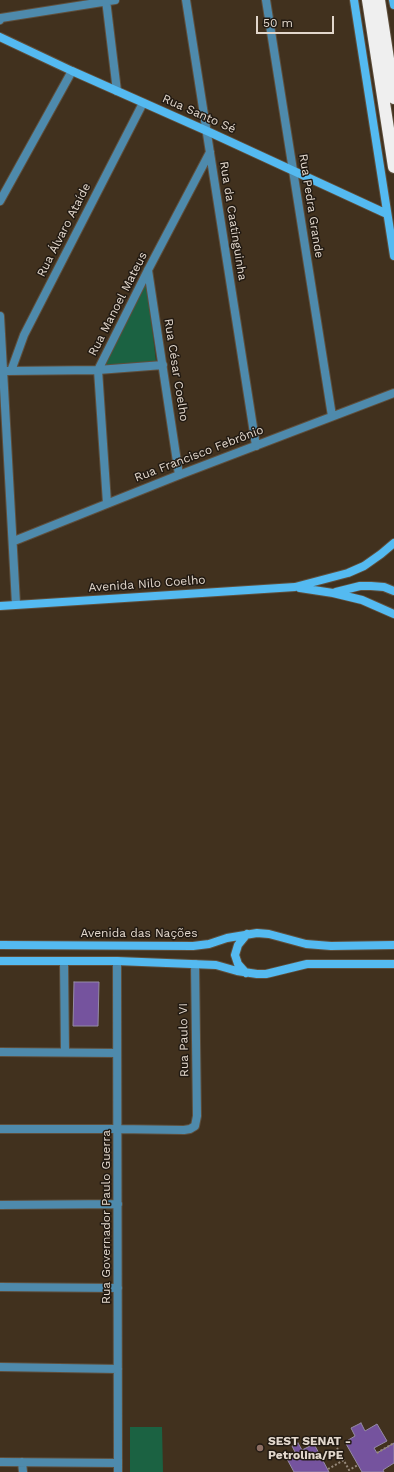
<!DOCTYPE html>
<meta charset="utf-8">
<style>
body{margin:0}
#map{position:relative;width:394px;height:1472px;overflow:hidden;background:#41311e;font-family:"Work Sans",sans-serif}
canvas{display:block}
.scale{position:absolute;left:256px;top:16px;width:78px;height:18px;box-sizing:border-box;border:2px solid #e2d7cc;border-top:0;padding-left:5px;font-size:12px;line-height:14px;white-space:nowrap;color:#e2d7cc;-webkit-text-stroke:3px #221a12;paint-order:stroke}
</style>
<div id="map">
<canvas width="394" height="1472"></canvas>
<div class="scale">50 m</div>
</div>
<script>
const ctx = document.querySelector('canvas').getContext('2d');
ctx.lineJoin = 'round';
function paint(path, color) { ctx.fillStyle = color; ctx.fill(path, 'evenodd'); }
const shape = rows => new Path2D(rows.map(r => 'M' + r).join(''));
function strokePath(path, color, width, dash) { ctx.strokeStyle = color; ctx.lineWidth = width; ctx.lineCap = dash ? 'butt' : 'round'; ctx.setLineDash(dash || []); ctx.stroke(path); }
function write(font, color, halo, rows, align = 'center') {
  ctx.font = font + ' "Work Sans",sans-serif'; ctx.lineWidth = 3; ctx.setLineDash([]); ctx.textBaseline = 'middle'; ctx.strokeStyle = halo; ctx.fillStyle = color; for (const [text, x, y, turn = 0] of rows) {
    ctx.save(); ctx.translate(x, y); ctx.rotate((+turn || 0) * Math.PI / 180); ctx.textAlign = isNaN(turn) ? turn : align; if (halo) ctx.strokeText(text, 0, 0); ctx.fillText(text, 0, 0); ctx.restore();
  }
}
const green = shape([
 [146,278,156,361,101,368],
 [130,1427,162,1427,163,1472,130,1472]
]);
const building = shape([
 [74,982,99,982,98,1026,73,1026,74,982],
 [361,1423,365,1431,377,1424,387,1441,374,1448,377,1453,394,1443,394,1463,383,1470,384,1472,362,1472,345,1442,355,1436,351,1428,361,1423],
 [298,1443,302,1450,314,1444,329,1472,294,1472,287,1459,296,1454,292,1446,298,1443]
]);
const path = shape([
 [337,1448,349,1470,358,1465],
 [377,1453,394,1443],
 [328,1469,344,1460]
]);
const street = shape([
 [106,0,117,91],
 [186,0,256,446],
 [266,0,332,416],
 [0,20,1,18,115,0],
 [0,201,72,71],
 [148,270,179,475],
 [0,316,16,604],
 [7,371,98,370,163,365],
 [11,371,24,335,143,103],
 [107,503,98,370,148,270,210,152],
 [14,541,179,475,394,393],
 [117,961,118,1472],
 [64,962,65,1052],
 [0,1052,117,1053],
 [0,1129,117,1129,184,1130,190,1129,195,1126,197,1116,195,964],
 [0,1205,118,1204],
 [0,1287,118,1288],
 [0,1367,118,1369],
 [0,1462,118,1463],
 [22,1462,23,1472]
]);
const secondary = shape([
 [354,0,394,256],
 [393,0,394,5],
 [0,37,72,71,207,131,387,214],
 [300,588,333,593,362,600,394,614],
 [336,592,360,586,371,586,384,587,394,591],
 [0,606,295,587,348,573,364,566,381,554,394,543],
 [0,945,193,946,209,944,227,938,257,933,269,934,306,944,331,946,394,945],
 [0,961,117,961,216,965,237,971,257,974,266,974,307,964,394,964],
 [246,973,238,964,235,955,238,945,247,934]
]);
const highway = shape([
 [368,0,394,167],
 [379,0,394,98]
]);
const markers = [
 [260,1448,4,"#8d6e63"]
];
const streetNames = [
 ["Rua Santo Sé",199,114,24],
 ["Rua Pedra Grande",311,206,81],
 ["Rua da Caatinguinha",233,221,81],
 ["Rua Álvaro Ataíde",64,230,-63],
 ["Rua Manoel Mateus",118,304,-63],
 ["Rua César Coelho",176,370,81],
 ["Rua Francisco Febrônio",199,454,-21],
 ["Avenida Nilo Coelho",147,584,-4],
 ["Avenida das Nações",139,933],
 ["Rua Paulo VI",184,1040,-91],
 ["Rua Governador Paulo Guerra",106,1217,-90]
];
const poiNames = [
 ["SEST SENAT -",268,1441],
 ["Petrolina/PE",268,1455]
];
paint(green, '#1b6242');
paint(building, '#75539e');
strokePath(building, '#958ba5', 1);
strokePath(street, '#5e4f3d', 10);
strokePath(secondary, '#5e4f3d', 10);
strokePath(highway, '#5e4f3d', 14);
strokePath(path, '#97897b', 2, [2, 2]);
strokePath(street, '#4e8aac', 8);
strokePath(secondary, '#54baf1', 8);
strokePath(highway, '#efefef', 12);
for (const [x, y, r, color] of markers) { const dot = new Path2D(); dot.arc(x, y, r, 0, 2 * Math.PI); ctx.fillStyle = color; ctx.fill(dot); strokePath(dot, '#221a12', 1.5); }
write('12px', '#e2d7cc', '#221a12', streetNames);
write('bold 12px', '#e2d7cc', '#221a12', poiNames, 'left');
</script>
